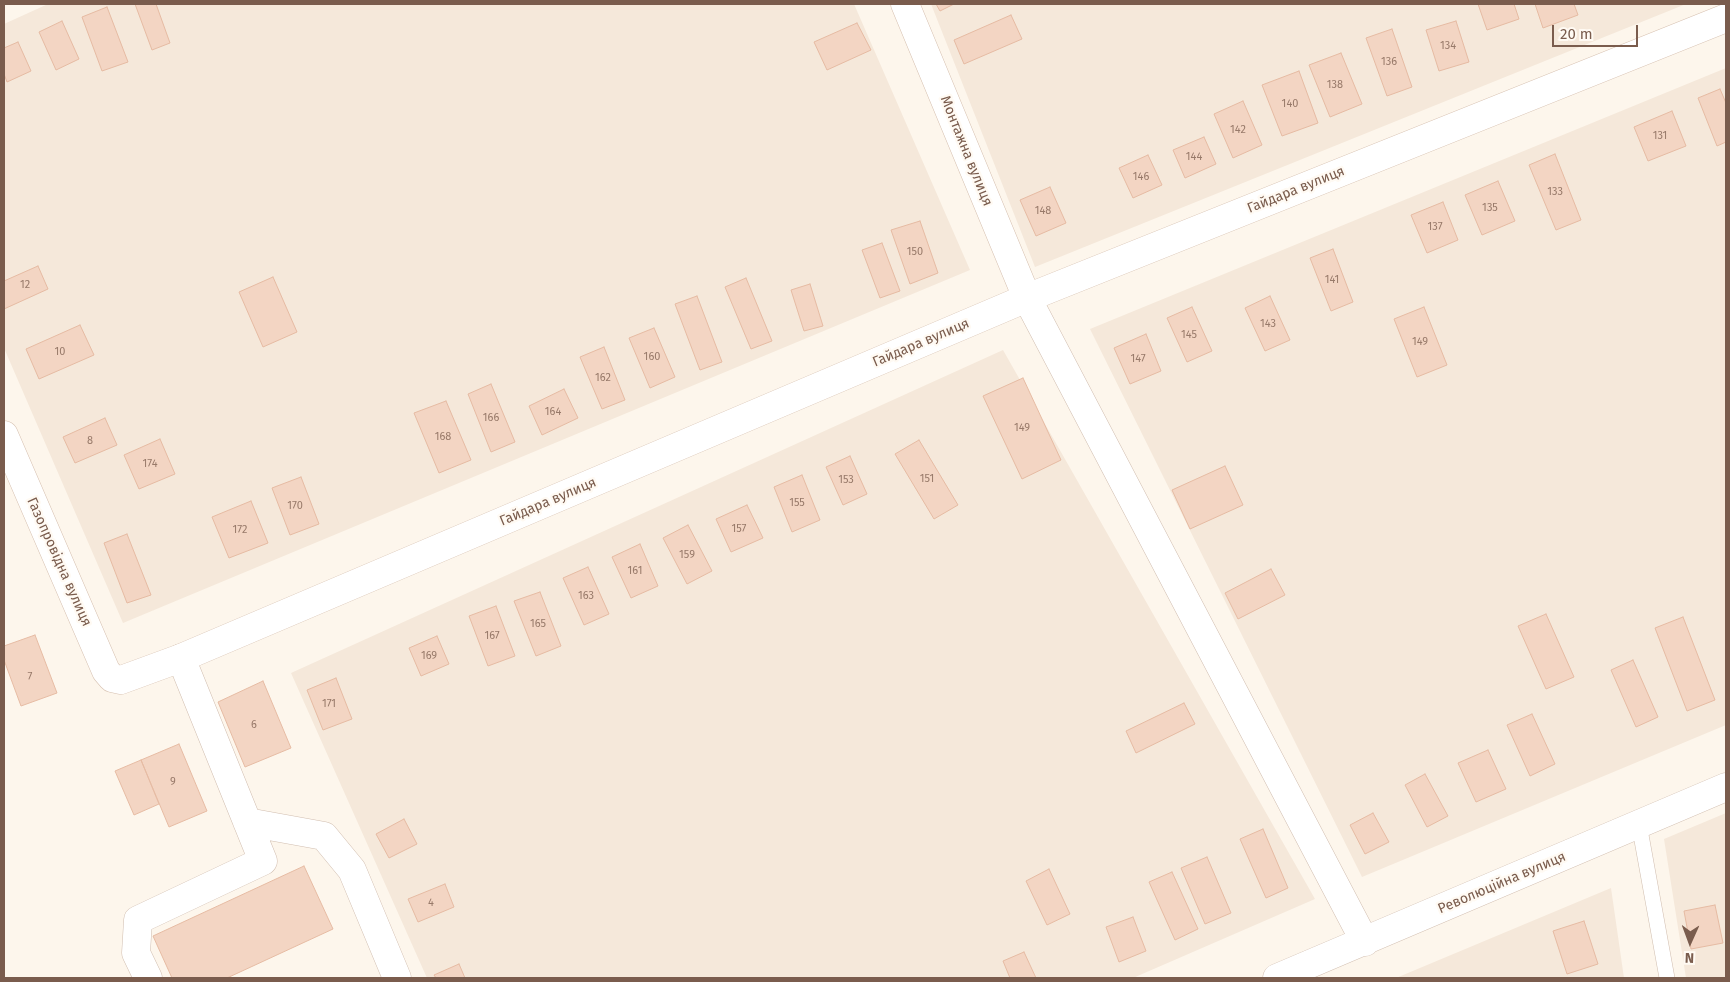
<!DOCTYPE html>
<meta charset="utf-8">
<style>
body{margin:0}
#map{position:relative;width:1730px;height:982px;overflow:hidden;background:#fdf6ec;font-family:"Fira Sans",sans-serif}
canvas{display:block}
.frame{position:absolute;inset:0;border:5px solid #7a5c4d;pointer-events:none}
.north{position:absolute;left:1665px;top:917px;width:50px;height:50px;-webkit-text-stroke:4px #fffaf3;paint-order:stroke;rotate:182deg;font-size:14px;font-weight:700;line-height:20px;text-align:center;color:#7a5c4d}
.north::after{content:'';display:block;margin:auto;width:18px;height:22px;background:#7a5c4d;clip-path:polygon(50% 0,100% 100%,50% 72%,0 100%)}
.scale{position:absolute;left:1552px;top:25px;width:86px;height:22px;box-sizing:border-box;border:2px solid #7a5c4d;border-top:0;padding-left:6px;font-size:15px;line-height:18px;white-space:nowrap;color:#7a5c4d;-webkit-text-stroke:4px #fffaf3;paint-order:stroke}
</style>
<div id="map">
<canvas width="1730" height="982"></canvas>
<div class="frame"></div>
<div class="north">N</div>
<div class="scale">20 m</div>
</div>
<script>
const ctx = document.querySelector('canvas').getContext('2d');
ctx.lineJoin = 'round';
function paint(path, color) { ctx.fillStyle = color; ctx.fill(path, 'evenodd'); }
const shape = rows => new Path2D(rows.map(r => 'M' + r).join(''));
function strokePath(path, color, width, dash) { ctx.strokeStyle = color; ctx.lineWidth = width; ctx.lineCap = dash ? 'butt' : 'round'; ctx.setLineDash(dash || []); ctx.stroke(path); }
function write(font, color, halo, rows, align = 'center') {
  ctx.font = font + ' "Fira Sans",sans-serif'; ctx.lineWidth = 4.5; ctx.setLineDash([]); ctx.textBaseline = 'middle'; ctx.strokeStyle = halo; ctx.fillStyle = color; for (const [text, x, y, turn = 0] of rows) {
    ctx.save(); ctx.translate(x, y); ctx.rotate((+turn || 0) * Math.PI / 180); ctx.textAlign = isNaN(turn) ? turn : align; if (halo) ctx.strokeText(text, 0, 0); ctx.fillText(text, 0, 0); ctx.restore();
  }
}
const residential = shape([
 [48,4,854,4,970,270,123,623,4,348,4,24],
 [931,4,1686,4,1035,267],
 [1726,68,1726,725,1362,877,1090,329],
 [1003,350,1315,899,1133,978,427,978,291,673],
 [1726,813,1726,978,1686,978,1664,839],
 [1611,888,1624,978,1396,978]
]);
const building = shape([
 [135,4,156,4,170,43,152,50,135,4],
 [936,4,954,4,940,11,936,4],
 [1478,4,1514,4,1519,19,1487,30,1478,4],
 [1535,4,1574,4,1578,15,1543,28,1535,4],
 [107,7,128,62,102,71,82,17,107,7],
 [1011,15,1022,39,964,64,954,40,1011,15],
 [62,21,79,59,56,70,39,32,62,21],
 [1456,21,1469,62,1439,71,1426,30,1456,21],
 [857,23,871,50,827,70,814,42,857,23],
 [1392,29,1412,87,1387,96,1366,38,1392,29],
 [18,42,31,71,7,82,4,74,4,48,18,42],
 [1341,53,1362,104,1330,117,1309,65,1341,53],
 [1299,71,1318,123,1282,136,1262,85,1299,71],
 [1720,89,1726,103,1726,142,1717,146,1698,98,1720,89],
 [1243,101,1262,145,1233,158,1214,114,1243,101],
 [1672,111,1686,146,1648,161,1634,127,1672,111],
 [1204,137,1216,164,1185,178,1173,150,1204,137],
 [1555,154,1581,220,1556,230,1529,165,1555,154],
 [1148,155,1162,185,1133,198,1119,168,1148,155],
 [1498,181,1515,221,1482,235,1465,195,1498,181],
 [1050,187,1066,223,1036,236,1020,200,1050,187],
 [1443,202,1458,240,1427,253,1411,215,1443,202],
 [920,221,938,273,910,284,891,230,920,221],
 [882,243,900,291,880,298,862,250,882,243],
 [1333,249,1353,302,1331,311,1310,258,1333,249],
 [38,266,48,289,4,309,4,281,38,266],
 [273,277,297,332,263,347,239,292,273,277],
 [746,278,772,341,751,349,725,287,746,278],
 [810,284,823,326,804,331,791,290,810,284],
 [697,296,722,362,700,370,675,304,697,296],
 [1270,296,1290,340,1265,351,1245,308,1270,296],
 [1192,307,1212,351,1187,362,1167,318,1192,307],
 [1424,307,1447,365,1417,377,1394,319,1424,307],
 [80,325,94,355,39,379,26,349,80,325],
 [654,328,675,377,650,388,629,338,654,328],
 [1146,334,1161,371,1130,384,1114,348,1146,334],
 [604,347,625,400,602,409,580,357,604,347],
 [1023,378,1061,460,1022,479,983,396,1023,378],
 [491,384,515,442,491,452,468,394,491,384],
 [564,389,578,418,542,435,529,406,564,389],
 [446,401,471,460,439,473,414,413,446,401],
 [105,418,117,445,75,463,63,437,105,418],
 [160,439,175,474,139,489,124,455,160,439],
 [919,440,958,505,934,519,895,454,919,440],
 [850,456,867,494,843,505,826,467,850,456],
 [1225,466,1243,505,1190,529,1172,490,1225,466],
 [802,475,820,520,792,532,774,487,802,475],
 [301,477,319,524,290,535,272,488,301,477],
 [251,501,268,543,229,558,212,517,251,501],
 [747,505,763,538,731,552,716,519,747,505],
 [688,525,712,571,687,584,663,538,688,525],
 [127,534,151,595,127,603,104,543,127,534],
 [640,544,658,586,631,598,612,557,640,544],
 [588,567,609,614,584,625,563,578,588,567],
 [1271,569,1285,595,1238,619,1225,593,1271,569],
 [540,592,561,646,536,656,514,601,540,592],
 [496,606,515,656,488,666,469,616,496,606],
 [1546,614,1574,677,1546,689,1518,626,1546,614],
 [1683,617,1715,700,1687,711,1655,628,1683,617],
 [35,635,57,693,21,706,4,660,4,646,35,635],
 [437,636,449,664,421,676,409,648,437,636],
 [1633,660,1658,717,1636,727,1611,670,1633,660],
 [336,678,352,719,323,730,307,690,336,678],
 [263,681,291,748,245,767,218,702,263,681],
 [1184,703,1195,724,1136,753,1126,731,1184,703],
 [1532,714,1555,764,1530,776,1507,725,1532,714],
 [179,744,207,811,169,827,141,760,179,744],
 [1488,750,1506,789,1476,802,1458,763,1488,750],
 [141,760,159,804,134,815,115,771,141,760],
 [1425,774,1448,816,1427,827,1405,785,1425,774],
 [1373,813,1389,842,1365,854,1350,825,1373,813],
 [404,819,417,844,389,858,376,834,404,819],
 [1263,829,1288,888,1266,898,1240,839,1263,829],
 [1207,857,1231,913,1205,924,1181,868,1207,857],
 [304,866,333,929,227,978,172,978,153,936,304,866],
 [1049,869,1070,914,1047,925,1026,881,1049,869],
 [1172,872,1198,929,1175,940,1149,882,1172,872],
 [445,884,454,907,418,922,408,899,445,884],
 [1715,905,1723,943,1691,949,1684,911,1715,905],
 [1133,917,1146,951,1119,962,1106,927,1133,917],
 [1584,921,1598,964,1567,974,1553,931,1584,921],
 [1024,952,1036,978,1010,978,1003,961,1024,952],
 [459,964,465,978,436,978,434,975,459,964]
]);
const lane = shape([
 [1639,824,1667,978]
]);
const street = shape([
 [1027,298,1365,942],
 [247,822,324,836,352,870,397,978],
 [148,978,136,953,138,920,263,861,181,658],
 [1277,978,1726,787]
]);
const secondary = shape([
 [905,4,1027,298],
 [4,435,106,671,112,678,121,680,181,658,1027,298,1726,18]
]);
const numberNames = [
 ["134",1448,46],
 ["136",1389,62],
 ["138",1335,85],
 ["140",1290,104],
 ["142",1238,130],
 ["131",1660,136],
 ["144",1194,157],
 ["146",1141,177],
 ["133",1555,192],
 ["135",1490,208],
 ["148",1043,211],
 ["137",1435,227],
 ["150",915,252],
 ["141",1332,280],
 ["12",25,285],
 ["143",1268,324],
 ["145",1189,335],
 ["149",1420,342],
 ["10",60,352],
 ["160",652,357],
 ["147",1138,359],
 ["162",603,378],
 ["164",553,412],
 ["166",491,418],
 ["149",1022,428],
 ["168",443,437],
 ["8",90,441],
 ["174",150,464],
 ["151",927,479],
 ["153",846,480],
 ["155",797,503],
 ["170",295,506],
 ["157",739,529],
 ["172",240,530],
 ["159",687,555],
 ["161",635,571],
 ["163",586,596],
 ["165",538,624],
 ["167",492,636],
 ["169",429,656],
 ["7",30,677],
 ["171",329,704],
 ["6",254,725],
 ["9",173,782],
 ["4",431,903]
];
const streetNames = [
 ["Монтажна вулиця",966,151,68],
 ["Гайдара вулиця",1296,190,-22],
 ["Гайдара вулиця",921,343,-23],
 ["Гайдара вулиця",548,502,-23],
 ["Газопровідна вулиця",59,562,66],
 ["Революційна вулиця",1502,883,-23]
];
paint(residential, '#f5e8da');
paint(building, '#f3d5c3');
strokePath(building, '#e6bba3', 1);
strokePath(lane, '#d1beb0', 16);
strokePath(street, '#d1beb0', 29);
strokePath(secondary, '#d6c0b0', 29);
strokePath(lane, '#fff', 15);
strokePath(street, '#fff', 28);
strokePath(secondary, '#fff', 28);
write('11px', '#987a6a', null, numberNames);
write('14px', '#7a5c4d', '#fffaf3', streetNames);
</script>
